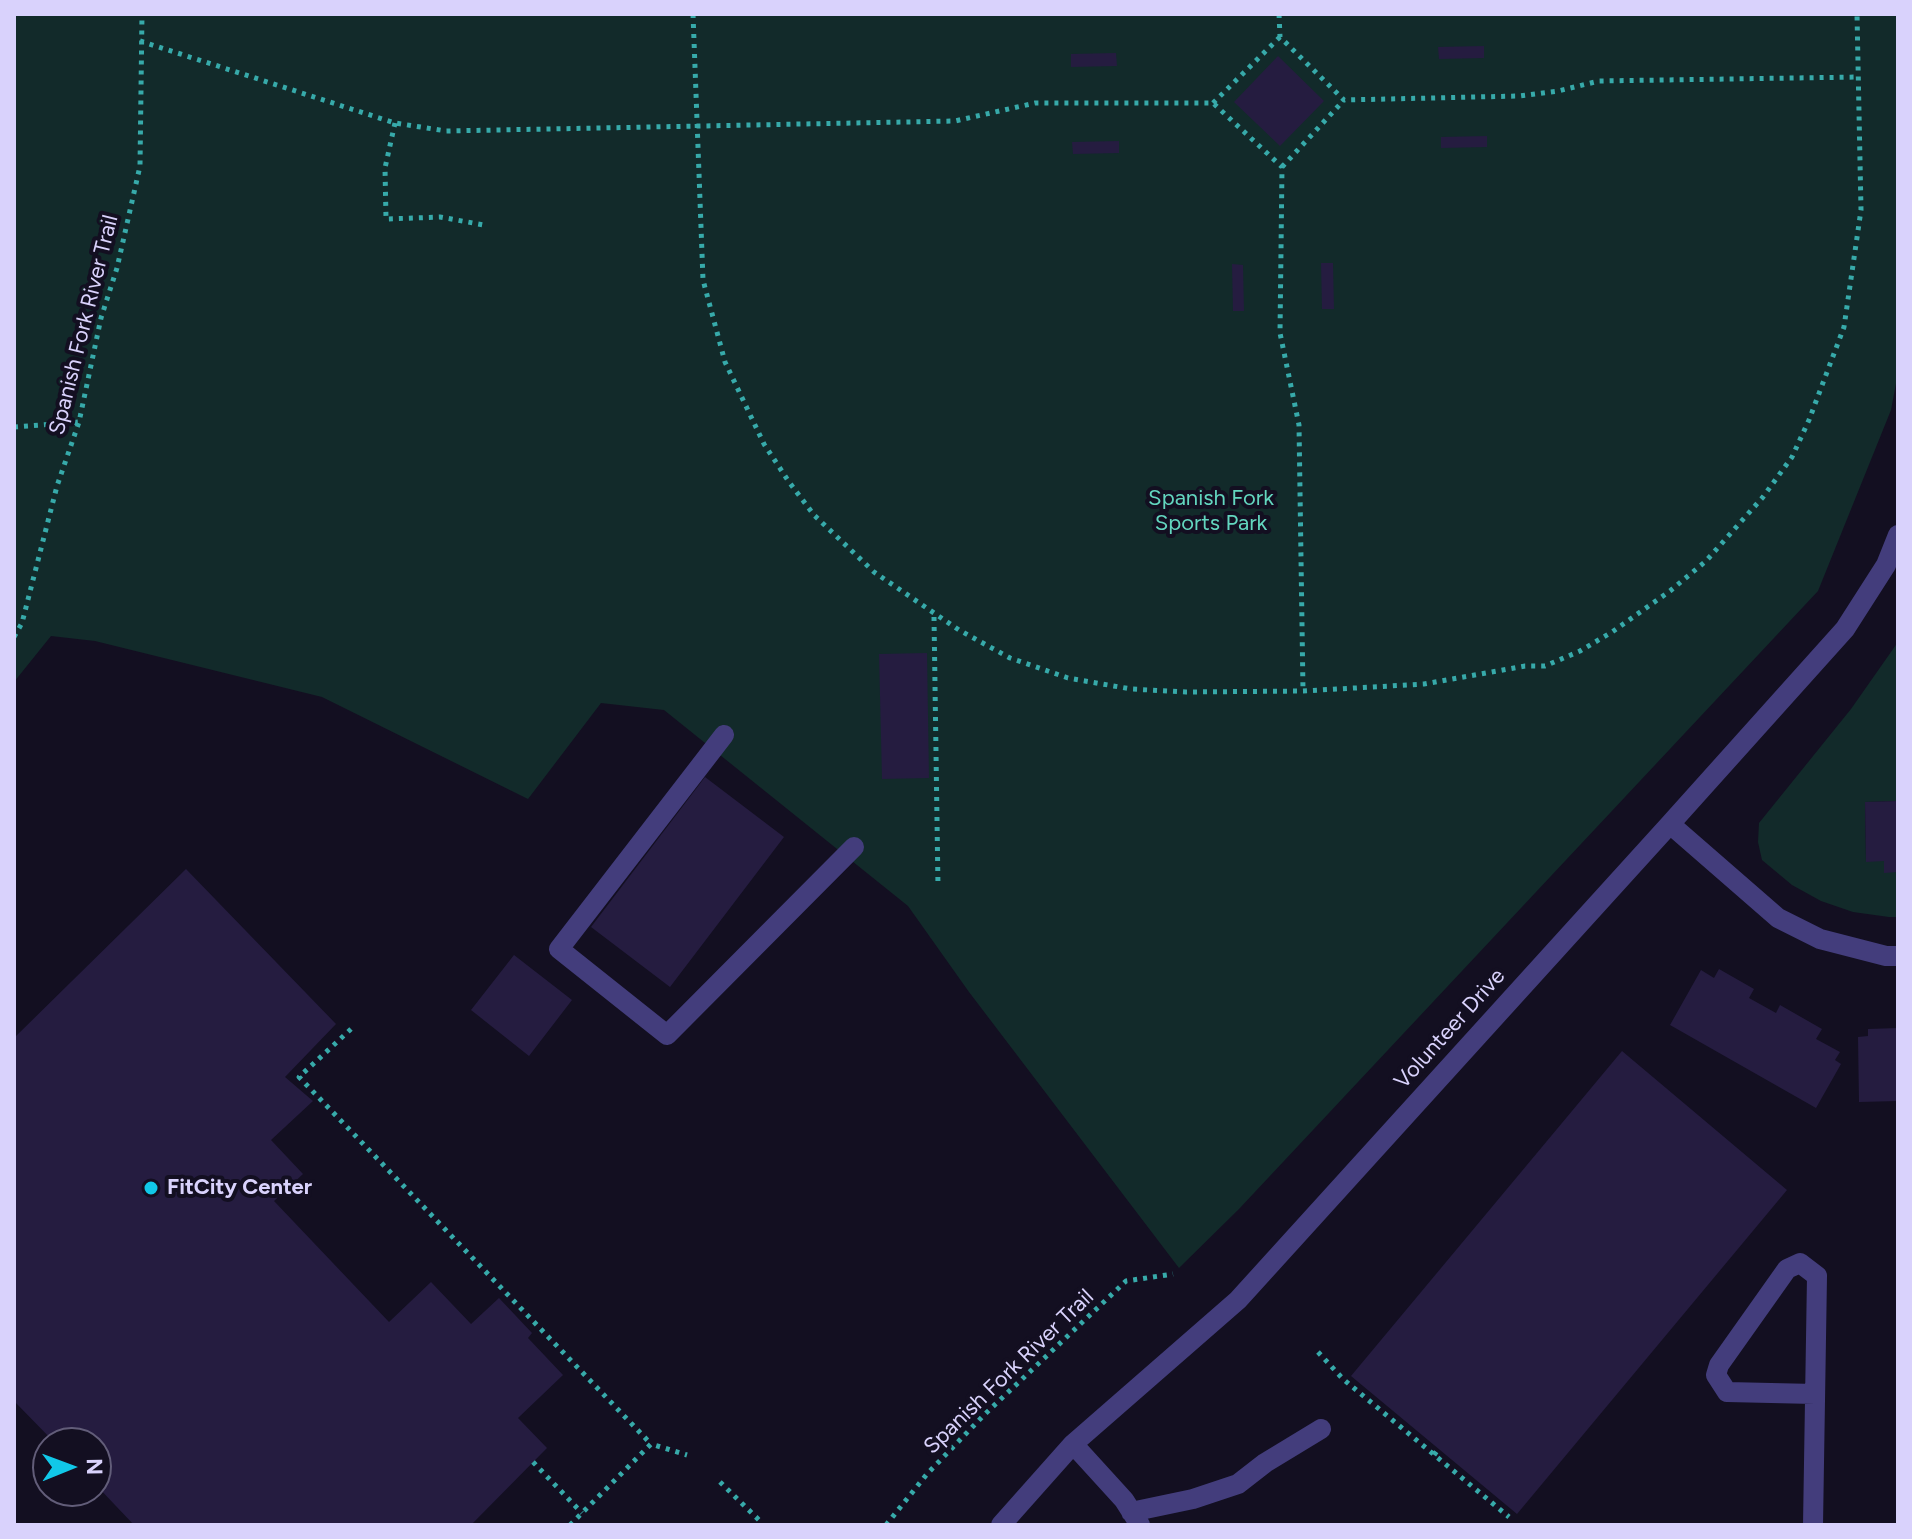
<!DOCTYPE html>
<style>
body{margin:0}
#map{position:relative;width:1912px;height:1539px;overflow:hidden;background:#130f21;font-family:Figtree,sans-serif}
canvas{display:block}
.frame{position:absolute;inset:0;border:16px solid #d9d2fc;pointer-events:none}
.north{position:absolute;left:32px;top:1427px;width:80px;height:80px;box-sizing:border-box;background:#130f21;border:2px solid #625d79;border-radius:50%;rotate:89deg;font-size:22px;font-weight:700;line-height:32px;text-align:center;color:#d9d2fc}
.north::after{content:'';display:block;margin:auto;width:28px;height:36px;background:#11c8e8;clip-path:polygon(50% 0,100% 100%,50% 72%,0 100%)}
</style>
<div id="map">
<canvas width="1912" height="1539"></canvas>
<div class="frame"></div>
<div class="north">N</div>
</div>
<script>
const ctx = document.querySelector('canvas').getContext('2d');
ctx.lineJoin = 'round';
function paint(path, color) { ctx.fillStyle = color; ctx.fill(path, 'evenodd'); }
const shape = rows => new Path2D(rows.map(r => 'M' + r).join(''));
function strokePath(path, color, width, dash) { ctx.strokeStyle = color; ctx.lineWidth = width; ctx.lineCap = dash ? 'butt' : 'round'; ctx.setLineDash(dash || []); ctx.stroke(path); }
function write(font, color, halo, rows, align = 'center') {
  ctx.font = font + ' Figtree,sans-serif'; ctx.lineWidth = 8; ctx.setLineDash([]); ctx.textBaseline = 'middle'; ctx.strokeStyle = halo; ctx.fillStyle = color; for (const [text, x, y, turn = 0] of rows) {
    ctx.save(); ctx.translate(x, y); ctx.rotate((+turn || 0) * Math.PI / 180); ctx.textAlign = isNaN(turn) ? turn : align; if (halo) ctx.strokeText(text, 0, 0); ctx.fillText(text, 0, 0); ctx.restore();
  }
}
const green = shape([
 [14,14,1898,14,1898,373,1891,410,1818,591,1239,1209,1179,1268,969,992,908,906,664,710,601,703,528,799,322,697,95,641,51,636,14,682],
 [1898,642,1898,801,1865,802,1866,861,1884,861,1884,872,1898,872,1898,917,1889,917,1853,912,1821,901,1792,885,1762,860,1758,842,1759,823,1851,709]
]);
const building = shape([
 [1484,46,1484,58,1439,59,1438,47],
 [1116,53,1117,66,1071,67,1071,54],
 [1278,56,1324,101,1280,146,1234,102],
 [1487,136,1487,147,1441,148,1441,137],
 [1119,141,1119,153,1073,154,1072,142],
 [1321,263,1333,263,1334,309,1322,309],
 [1232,264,1243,265,1244,311,1233,311],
 [927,653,929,778,882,779,879,654],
 [705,777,784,837,670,987,591,927],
 [1898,801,1898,872,1884,873,1884,861,1866,862,1865,802],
 [186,869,336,1024,285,1077,313,1101,271,1140,303,1174,274,1201,389,1322,431,1282,471,1324,499,1298,532,1333,528,1338,563,1375,518,1418,547,1448,471,1525,134,1525,96,1485,96,1443,55,1443,14,1401,14,1038],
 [514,955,572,1000,529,1056,471,1010],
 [1719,969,1754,989,1749,998,1776,1013,1780,1005,1822,1029,1816,1039,1840,1052,1835,1060,1841,1064,1816,1108,1670,1025,1701,970,1714,978],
 [1898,1028,1898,1101,1859,1102,1858,1037,1868,1036,1868,1029],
 [1622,1051,1787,1190,1517,1514,1351,1376]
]);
const path = shape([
 [693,14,703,280,725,362,764,444,789,482,814,515,874,572,959,630,1010,658,1068,678,1131,689,1186,692,1303,691,1424,684,1525,666,1545,666,1580,651,1612,632,1670,591,1706,561,1763,497,1792,457,1809,420,1844,327,1861,210,1857,14],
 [1279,14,1280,37,1344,100,1519,96,1558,91,1599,81,1858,77],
 [140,41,395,123,446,131,955,121,1035,103,1213,103,1282,167,1280,333,1299,425,1303,691],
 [1213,103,1280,37],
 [395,123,385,168,386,219,440,217,484,225],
 [1282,167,1344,100],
 [14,427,79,422],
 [934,617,938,887],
 [14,637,22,623,57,486,79,422,101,318,117,268,140,166,142,14],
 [351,1029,299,1077,651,1444],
 [1318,1352,1343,1379,1509,1517],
 [1434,1455,1439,1448],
 [533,1462,582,1513],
 [720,1482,759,1520],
 [570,1525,651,1444,687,1455],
 [886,1525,927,1474,984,1415,1126,1281,1173,1274]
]);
const minor = shape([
 [724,735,559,949,667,1035,854,847],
 [1670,824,1778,918,1820,939,1886,956,1898,956],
 [1073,1444,1124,1500,1140,1525],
 [1131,1512,1193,1499,1238,1484,1265,1463,1321,1429],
 [1001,1525,1073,1444,1238,1300,1670,824,1845,629,1886,565,1898,535],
 [1813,1525,1817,1276,1800,1263,1787,1269,1719,1365,1716,1375,1727,1392,1815,1394]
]);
const markers = [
 [151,1188,8,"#11c8e8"]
];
const streetNames = [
 ["Spanish Fork River Trail",84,325,-76],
 ["Volunteer Drive",1450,1029,-48],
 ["Spanish Fork River Trail",1009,1372,-44]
];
const parkNames = [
 ["Spanish Fork",1211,499],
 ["Sports Park",1211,524]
];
const poiNames = [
 ["FitCity Center",167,1188]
];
paint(green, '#122a2a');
paint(building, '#251c40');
strokePath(path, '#37aaaa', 5, [4, 6]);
strokePath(minor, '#433d7c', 20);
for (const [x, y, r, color] of markers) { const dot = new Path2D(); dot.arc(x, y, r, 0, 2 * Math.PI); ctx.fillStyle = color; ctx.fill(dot); strokePath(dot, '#130f21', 3); }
write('22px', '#d9d2fc', '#130f21', streetNames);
write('22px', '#63d6bf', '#130f21', parkNames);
write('bold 22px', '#d9d2fc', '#130f21', poiNames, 'left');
</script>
